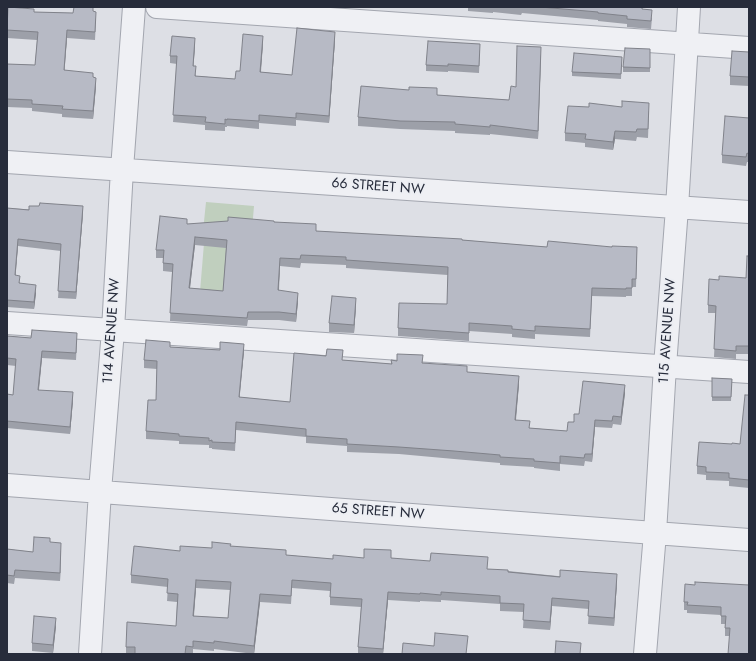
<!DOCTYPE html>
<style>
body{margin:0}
#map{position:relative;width:756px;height:661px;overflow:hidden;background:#dddfe5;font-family:Jost,sans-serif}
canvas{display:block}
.frame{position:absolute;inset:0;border:8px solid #272c3b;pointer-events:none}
</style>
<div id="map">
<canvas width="756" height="661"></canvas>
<div class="frame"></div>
</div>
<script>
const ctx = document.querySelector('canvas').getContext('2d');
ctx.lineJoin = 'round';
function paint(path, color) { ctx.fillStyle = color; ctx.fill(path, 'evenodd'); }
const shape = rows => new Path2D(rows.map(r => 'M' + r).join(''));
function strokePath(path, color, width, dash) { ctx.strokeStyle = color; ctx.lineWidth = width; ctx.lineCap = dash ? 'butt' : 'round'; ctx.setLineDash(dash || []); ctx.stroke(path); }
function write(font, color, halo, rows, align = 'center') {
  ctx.font = font + ' Jost,sans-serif'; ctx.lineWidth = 3.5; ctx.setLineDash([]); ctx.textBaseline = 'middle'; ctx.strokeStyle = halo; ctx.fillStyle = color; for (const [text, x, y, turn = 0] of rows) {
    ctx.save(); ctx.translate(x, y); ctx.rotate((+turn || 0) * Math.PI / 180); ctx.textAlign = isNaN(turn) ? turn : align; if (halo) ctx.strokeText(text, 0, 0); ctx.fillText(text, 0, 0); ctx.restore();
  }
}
const green = shape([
 [206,202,254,206,246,302,199,304,205,231,203,231]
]);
const minor = shape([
 [157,7,749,48],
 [7,162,749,212],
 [7,323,749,372],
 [7,485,749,540],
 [90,654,100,491,113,330,122,169,134,7],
 [645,654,655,533,665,366,677,208,689,7]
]);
const wall = shape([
 [468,7,643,7,642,9,652,18,651,29,627,27,627,24,598,21,598,20,522,13,521,15,493,12,493,13,468,11],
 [93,11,96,20,95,40,67,38,64,70,93,77,96,86,93,119,62,117,62,114,32,111,32,108,7,107,7,64,35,65,37,40,7,38,7,26,34,12,73,13],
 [335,40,329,123,296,120,296,126,259,123,259,129,227,126,227,127,225,127,225,131,205,130,205,125,173,122,177,64,170,63,170,56,195,46,193,66,196,76,235,79,240,71,263,43,261,72,292,75],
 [650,49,650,72,623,72,623,67],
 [480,50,479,73,448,71,448,72,426,71,426,65],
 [749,52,749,86,730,85,730,76],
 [541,55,538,139,490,134,490,135,455,133,455,131,400,129,358,126,358,117,437,95,509,100,516,87],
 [622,57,621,79,572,76,572,72],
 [649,111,648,138,637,137,636,141,615,139,613,150,585,147,585,143,565,141,565,133],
 [749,118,749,162,747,162,746,166,722,163,722,155],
 [7,208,83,213,76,299,58,298,61,251,18,246,15,275,20,283,36,293,34,309,7,307],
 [274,222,316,231,462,240,547,247,637,247,636,287,632,287,632,296,626,296,626,297,592,296,590,337,535,334,535,339,512,337,512,334,469,331,469,341,398,336,398,328,447,304,448,275,346,268,346,265,301,263,300,268,280,266,279,290,298,301,296,322,279,320,248,320,247,326,170,321,172,272,163,271,163,258,156,258,156,250,187,224],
 [195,245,226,248,223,291,190,288],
 [749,256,749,354,736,354,736,359,714,357,716,313,708,313,708,305,719,280,746,278],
 [356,306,354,333,329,332,329,323],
 [7,336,31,338,77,340,76,360,42,358,39,390,73,400,70,434,7,428,7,394,13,395,16,366,7,365],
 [170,347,244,351,239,397,290,402,343,360,391,364,391,360,397,361,423,363,519,384,516,420,530,428,567,431,579,414,625,393,621,425,613,424,612,428,595,427,592,462,585,461,584,466,560,464,560,471,534,468,534,467,500,465,500,463,454,459,399,454,347,452,347,446,306,443,306,437,236,430,235,451,212,449,212,448,209,448,209,445,179,444,179,441,146,439,146,431,156,400,157,369,144,368,144,360],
 [712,378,732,379,731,401,712,401],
 [749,395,749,488,729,486,729,481,706,480,706,475,697,474,697,466,732,444,740,444],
 [50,543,61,551,60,581,15,578,14,584,7,583,7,549,33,552],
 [230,546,286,555,333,559,364,558,391,558,488,569,617,582,614,626,588,624,589,609,552,606,550,630,523,628,524,612,500,611,500,604,441,600,441,602,420,601,420,602,388,600,383,654,358,654,358,647,361,607,330,605,330,591,292,588,291,604,260,602,254,654,214,649,214,651,193,649,193,654,126,654,126,647,176,626,177,602,167,601,168,587,131,583,131,575,180,551,212,548],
 [196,588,230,590,228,618,194,616],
 [695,585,749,585,729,636,725,636,725,624,721,624,721,615,687,613,687,610,684,610,684,602],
 [56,626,53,653,32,651,32,643]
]);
const shadedWall = shape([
 [67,30,67,38,64,78,64,70],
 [335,32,335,40,329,123,329,116],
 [263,36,263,43,260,80,260,72],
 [195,38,195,46,193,73,193,66],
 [541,47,541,55,538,139,538,131],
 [96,78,96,86,93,119,93,111],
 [615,131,615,139,613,150,613,142],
 [83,206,83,213,76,299,76,292],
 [195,237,195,245,189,296,189,288],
 [18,239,18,246,15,283,15,275],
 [280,258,280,266,278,298,278,290],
 [36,285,36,293,34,309,34,302],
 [298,293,298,301,296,322,296,314],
 [356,298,356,306,354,333,354,325],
 [244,344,244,351,239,404,239,397],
 [42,351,42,358,38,397,38,390],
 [519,376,519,384,515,427,515,420],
 [625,385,625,393,621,425,621,417],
 [73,392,73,400,70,434,70,427],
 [595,420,595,427,592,462,592,454],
 [61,543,61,551,60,581,60,573],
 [617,574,617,582,614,626,614,618],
 [196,580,196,588,193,624,193,616],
 [388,592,388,600,383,654,383,649],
 [260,594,260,602,254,654,254,646],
 [552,598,552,606,550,630,550,622],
 [56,618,56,626,53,653,53,645]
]);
const building = shape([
 [8,7,34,9,34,12,73,13,74,7,93,7,93,11,96,12,95,32,67,30,64,70,93,73,93,77,96,78,93,111,62,109,63,106,32,104,32,100,7,99,7,64,35,65,38,32,7,30,8,7],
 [540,7,642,7,642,9,652,10,651,21,627,19,627,16,598,13,598,12,540,7],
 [297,28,335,32,329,116,296,113,296,118,259,115,259,121,227,119,227,120,225,119,225,124,205,122,206,117,173,115,177,56,170,56,172,36,195,38,193,66,196,66,195,76,235,79,236,71,240,71,243,34,263,36,260,72,292,75,297,28],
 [428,41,480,44,479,66,448,64,448,66,426,65,428,41],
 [517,46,541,47,538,131,490,125,490,127,455,124,455,122,400,121,358,117,361,86,409,90,409,87,437,88,437,95,509,100,511,86,516,87,517,46],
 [625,48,650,49,650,68,623,67,625,48],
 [732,51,749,52,749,77,730,76,732,51],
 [574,53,622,57,621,74,572,72,574,53],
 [622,101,649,103,648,129,637,129,636,132,615,131,613,142,585,139,586,134,565,133,568,106,589,107,589,103,622,107,622,101],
 [725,116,749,118,749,154,747,153,746,157,722,155,725,116],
 [40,203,83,206,76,292,58,291,61,244,18,239,15,275,20,276,19,283,36,285,34,302,7,300,7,208,29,210,29,206,39,206,40,203],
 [160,216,187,219,187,224,228,221,228,217,274,221,274,222,316,224,316,231,462,239,462,240,547,247,548,241,612,247,612,246,637,247,636,279,632,279,632,288,626,288,626,289,592,288,590,329,535,326,535,331,512,329,512,326,469,323,469,333,398,328,399,303,447,304,448,267,346,260,346,257,301,255,300,259,280,258,278,290,298,293,296,314,279,312,248,312,247,318,170,313,173,264,163,263,164,250,156,250,160,216],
 [195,237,227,240,223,291,189,288,195,237],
 [747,256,749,256,749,346,736,346,736,351,714,349,716,306,708,305,709,279,719,280,719,276,746,278,747,256],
 [332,296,356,298,354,325,329,323,332,296],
 [32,330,77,333,76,353,42,351,38,390,73,392,70,427,7,421,7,394,13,395,16,359,7,358,7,336,31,338,32,330],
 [146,340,170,342,170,347,220,350,220,342,244,344,239,397,290,402,294,353,326,356,327,349,343,350,342,360,392,364,391,360,397,361,397,354,423,355,422,363,467,366,467,372,519,376,515,420,530,421,529,428,567,431,568,422,574,422,574,414,579,414,583,381,625,385,621,417,613,416,612,421,595,420,592,454,585,454,584,458,560,456,560,463,534,461,534,459,500,457,500,455,454,451,399,447,347,444,347,439,306,436,306,429,236,422,235,443,212,442,212,440,209,441,209,438,179,436,179,434,146,431,148,400,156,400,157,361,144,360,146,340],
 [712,378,732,379,731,397,712,397,712,378],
 [745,395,749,395,749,480,729,478,729,473,706,472,706,467,697,466,699,442,732,444,732,443,740,444,745,395],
 [34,537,50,538,50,542,61,543,60,573,15,570,14,576,7,575,7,549,33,552,34,537],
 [212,542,231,544,230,546,286,550,286,555,333,559,333,555,364,558,364,549,391,550,391,558,430,561,431,553,488,557,487,569,508,570,508,572,560,577,560,570,617,574,614,618,588,616,589,601,552,598,550,622,523,620,524,604,500,603,500,596,441,592,441,595,420,593,420,594,388,592,383,649,358,647,362,599,330,597,331,583,292,580,291,596,260,594,254,646,214,641,214,643,193,641,193,647,186,646,185,654,135,654,135,647,126,647,127,622,176,626,178,594,167,593,168,579,131,575,134,546,180,551,180,546,212,548,212,542],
 [196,580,231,582,228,618,193,616,196,580],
 [695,582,749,585,749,654,728,654,730,628,725,628,726,616,721,616,721,607,687,605,688,602,684,602,685,584,695,585,695,582],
 [34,616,56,618,53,645,32,643,34,616],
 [435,633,468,636,466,654,402,654,403,643,434,646,435,633],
 [556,641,581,643,580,654,555,654,556,641]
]);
const streetNames = [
 ["66 STREET NW",378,187,4],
 ["114 AVENUE NW",112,331,-86],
 ["115 AVENUE NW",668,331,-86],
 ["65 STREET NW",378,512,4]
];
paint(green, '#c0cfbe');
strokePath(minor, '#a3a6af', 24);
strokePath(minor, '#eff0f4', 22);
paint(wall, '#9da0a9');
paint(shadedWall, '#80828a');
paint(building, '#b7bac5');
strokePath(building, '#80828a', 1);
write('14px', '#272c3b', '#eceef3', streetNames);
</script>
